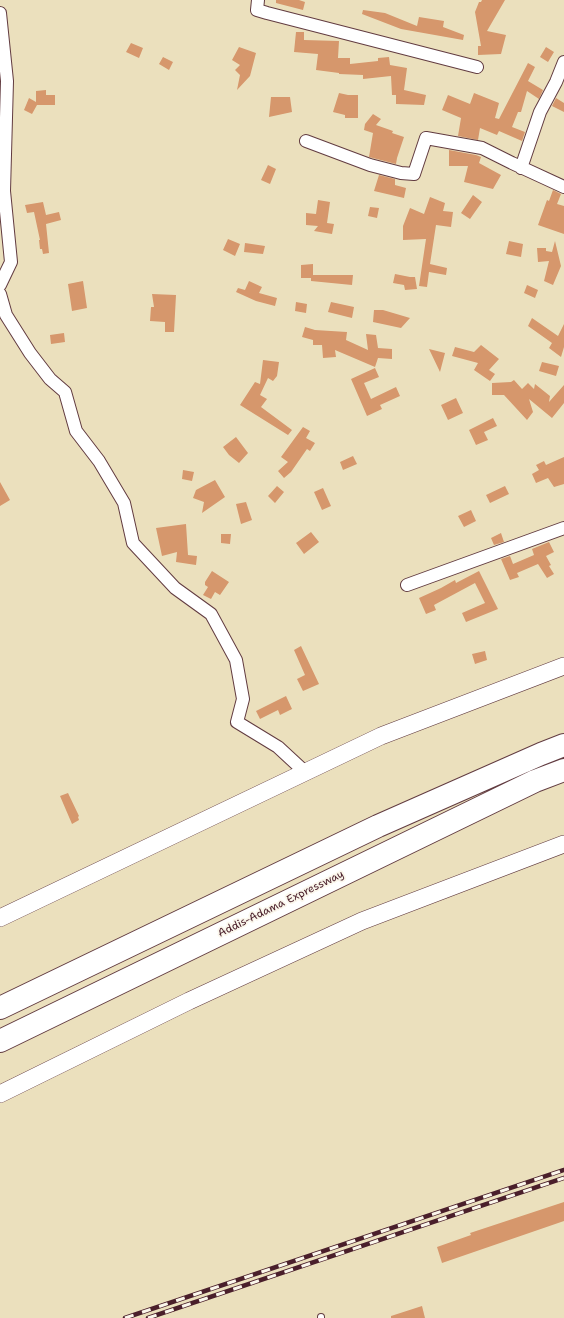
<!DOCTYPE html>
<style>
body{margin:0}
canvas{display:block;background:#ebe0bd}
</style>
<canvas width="564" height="1318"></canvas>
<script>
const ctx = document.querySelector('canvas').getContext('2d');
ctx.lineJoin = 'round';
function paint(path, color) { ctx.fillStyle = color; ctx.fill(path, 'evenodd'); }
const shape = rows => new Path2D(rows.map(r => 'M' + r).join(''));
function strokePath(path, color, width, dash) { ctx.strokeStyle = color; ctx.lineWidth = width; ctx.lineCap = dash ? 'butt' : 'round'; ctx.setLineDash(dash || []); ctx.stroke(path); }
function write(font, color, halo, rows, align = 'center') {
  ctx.font = font + ' "Shantell Sans",sans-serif'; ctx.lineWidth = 3.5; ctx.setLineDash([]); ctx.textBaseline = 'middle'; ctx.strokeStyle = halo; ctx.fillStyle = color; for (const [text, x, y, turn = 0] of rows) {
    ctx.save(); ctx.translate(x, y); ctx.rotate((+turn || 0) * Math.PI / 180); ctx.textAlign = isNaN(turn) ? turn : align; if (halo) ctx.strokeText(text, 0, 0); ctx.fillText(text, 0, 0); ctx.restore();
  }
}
const building = shape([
 [276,0,299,0,305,2,303,10,276,3],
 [482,0,505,0,487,31,506,35,501,54,478,55,478,46,481,46,475,12,479,2,481,2],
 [363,10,385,13,417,26,419,17,444,21,443,27,464,35,463,40,401,29,362,14],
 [296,32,304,32,304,40,339,41,338,58,350,58,350,64,378,61,378,58,389,57,390,65,407,68,404,90,426,95,424,105,396,104,396,95,392,95,391,76,363,79,363,75,339,74,339,73,316,70,318,54,294,52],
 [131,43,143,48,139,58,126,52],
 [239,47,256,53,250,76,237,90,240,75,235,70,240,65,232,60],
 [546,47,554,52,548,62,540,57],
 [163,57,173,62,169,70,159,64],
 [528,63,535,67,528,81,543,90,539,99,527,91,521,112,518,112,512,127,525,132,522,141,499,131,497,135,480,128,478,140,458,136,461,118,442,110,448,95,470,104,474,93,499,103,495,118,499,119],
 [46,90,46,95,55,95,55,105,37,105,32,114,24,110,29,98,36,102,36,91],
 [339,93,348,95,358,95,358,118,345,118,345,115,333,112],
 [271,97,290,97,292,112,269,117],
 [556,98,564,103,564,112,552,106],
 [373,114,381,119,376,125,393,131,392,133,404,137,397,158,396,164,369,157,373,133,364,130,365,124],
 [449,150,476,155,481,157,479,163,501,175,493,189,464,182,468,166,449,166],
 [268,165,276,169,270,184,261,180],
 [379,175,395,179,395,185,406,188,404,198,374,191],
 [553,190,561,194,557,204,564,206,564,234,538,225,547,200,549,201],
 [473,195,482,202,470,219,461,213],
 [430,197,445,203,443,211,453,212,451,227,436,225,430,264,447,268,446,275,429,272,427,287,419,286,426,239,403,240,403,226,410,208,424,214],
 [318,200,330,202,327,223,334,224,332,234,314,231,318,226,306,225,306,213,316,214],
 [43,202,46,215,59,212,61,220,46,224,49,253,43,254,42,249,40,249,39,240,40,240,34,212,27,213,25,205],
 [370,207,379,208,377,218,368,216],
 [228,239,240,244,235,256,223,250],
 [509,241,523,244,521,257,506,254],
 [555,241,561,266,553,285,544,281,549,261,538,262,537,248,546,248,546,251,552,252],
 [245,243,265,246,263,254,244,252],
 [313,264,313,275,353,275,352,285,311,281,311,278,301,278,301,265],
 [395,274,410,277,415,277,417,289,405,290,404,285,393,283],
 [83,281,87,308,72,311,68,284],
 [249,281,262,287,259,293,277,298,275,306,256,301,236,292,238,288,245,290],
 [527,285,538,290,535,298,524,293],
 [152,294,176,295,174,332,165,332,165,322,150,321,151,307,154,307],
 [296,302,307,304,306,313,295,311],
 [331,302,354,307,352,318,328,312],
 [374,310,383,310,410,318,401,328,373,322],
 [532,318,558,336,564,324,564,347,561,357,549,348,552,343,528,326],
 [305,327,315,330,347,332,346,340,368,350,366,334,376,335,378,348,392,349,392,359,378,358,375,367,335,350,336,357,323,358,322,345,313,345,313,340,302,337],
 [64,333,65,342,51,344,50,335],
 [481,345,499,359,489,370,495,374,490,381,474,370,478,363,452,356,455,347,474,352],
 [429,349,445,353,440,372],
 [263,360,279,362,277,376,273,381,268,378,260,395,267,399,261,407,292,430,288,435,240,405,255,382,260,384],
 [542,362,559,366,556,376,539,371],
 [375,368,379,377,364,383,371,399,396,387,400,396,380,405,382,409,367,416,351,379],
 [514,380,522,389,528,383,534,389,535,384,550,396,549,402,564,385,564,403,552,418,529,399,533,412,527,420,504,395,492,395,492,383,511,382],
 [456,398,463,413,448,420,441,405],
 [493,418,497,426,484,432,488,440,476,445,469,430],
 [303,427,310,431,306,438,315,443,310,451,307,449,291,472,284,478,278,471,288,462,281,457],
 [236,437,248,453,239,463,229,455,223,447],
 [353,456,357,464,343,470,340,462],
 [564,457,564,484,554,487,548,478,536,483,532,474,539,470,536,465,544,461,546,465],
 [183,470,194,472,192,481,182,479],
 [215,480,225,497,202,513,204,502,193,498,196,490],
 [0,482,10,500,0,506],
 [277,486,284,492,275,503,268,496],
 [505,486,509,494,490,503,486,495],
 [323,488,331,506,322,510,314,492],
 [246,502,252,520,241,524,236,504],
 [471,510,476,521,464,527,458,516],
 [186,524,188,555,197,556,196,565,176,562,177,552,162,556,156,528],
 [311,532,319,542,304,554,296,543],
 [501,533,504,542,494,545,491,538],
 [221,534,231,534,230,544,221,543],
 [549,542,554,552,546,556,551,565,549,566,554,574,547,578,538,564,517,573,519,577,510,580,501,559,510,556,513,564,534,555,532,549],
 [212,571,229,582,220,595,215,592,211,599,203,595,208,587,205,585,205,582],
 [479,571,498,609,466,622,462,613,485,603,475,583,434,605,436,610,426,614,419,598,441,588,455,580,456,583],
 [301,646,319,684,303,691,297,679,305,675,294,650],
 [485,651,487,660,475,664,472,654],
 [286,696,292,709,280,715,278,710,260,719,256,711],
 [68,793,79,816,78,817,79,820,72,824,60,796],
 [564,1202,564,1221,442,1263,437,1247,471,1235,470,1233],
 [422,1306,425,1318,391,1318,391,1316]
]);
const lane = shape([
 [321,1317,321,1318]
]);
const street = shape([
 [258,0,257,10,267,13,477,67],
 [0,13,7,81,4,191,11,262,0,285],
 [306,141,370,165,401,173,414,174,426,138,482,148,512,163,564,187],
 [521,168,540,112,556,82,564,62],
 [0,294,6,315,30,353,50,379,65,392,76,431,99,461,124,503,133,543,175,588,211,614,236,660,243,699,237,722,278,747,305,772],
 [407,585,564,528]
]);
const secondary = shape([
 [0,918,381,736,564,666],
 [0,1094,189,1001,362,921,564,844]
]);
const highway = shape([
 [0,1008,378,826,541,754,564,745],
 [0,1041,535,781,564,770]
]);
const rail = shape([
 [125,1318,564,1170],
 [148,1318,564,1178]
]);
const streetNames = [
 ["Addis-Adama Expressway",281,904,-26]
];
paint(building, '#d6976c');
strokePath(lane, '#623c41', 8);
strokePath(street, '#623c41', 14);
strokePath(secondary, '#623c41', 18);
strokePath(highway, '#623c41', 24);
strokePath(lane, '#fff', 6);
strokePath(street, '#fff', 12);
strokePath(secondary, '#fff', 17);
strokePath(highway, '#fff', 22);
strokePath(rail, '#4a1f2b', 4.5);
strokePath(rail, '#fbf7ec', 3, [9]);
write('11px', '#4a1f2b', '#fbf7ec', streetNames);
</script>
